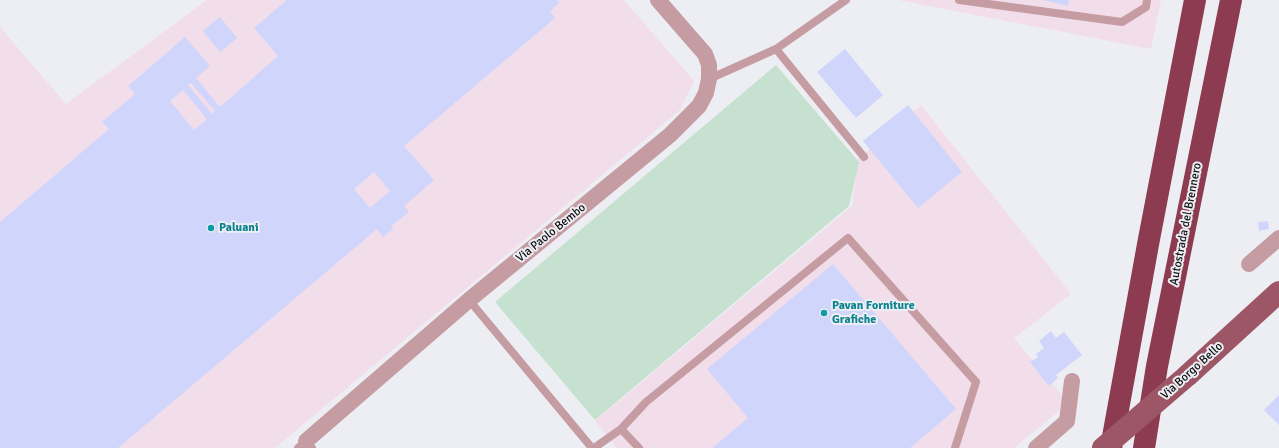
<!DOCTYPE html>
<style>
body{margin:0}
canvas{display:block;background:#edeef3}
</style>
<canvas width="1279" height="448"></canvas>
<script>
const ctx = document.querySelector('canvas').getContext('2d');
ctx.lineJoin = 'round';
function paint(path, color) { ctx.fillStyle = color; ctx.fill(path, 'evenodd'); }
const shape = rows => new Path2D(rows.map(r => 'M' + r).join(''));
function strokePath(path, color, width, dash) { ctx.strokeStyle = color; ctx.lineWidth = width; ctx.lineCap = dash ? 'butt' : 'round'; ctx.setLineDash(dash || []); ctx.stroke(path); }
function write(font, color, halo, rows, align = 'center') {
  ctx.font = font + ' Signika,sans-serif'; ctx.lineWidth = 4; ctx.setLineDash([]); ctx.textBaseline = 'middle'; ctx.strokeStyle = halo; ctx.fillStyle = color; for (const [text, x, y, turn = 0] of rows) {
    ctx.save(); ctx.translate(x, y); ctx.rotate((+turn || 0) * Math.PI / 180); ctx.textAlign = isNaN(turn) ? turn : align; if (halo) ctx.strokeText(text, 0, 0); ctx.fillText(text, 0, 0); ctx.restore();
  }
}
const industrial = shape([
 [207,0,624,0,694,81,680,110,275,448,0,448,0,27,66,104],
 [898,0,1161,0,1151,49],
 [921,105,1071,294,1014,338,1064,398,1059,411,1014,448,617,448,595,421,852,206,858,159]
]);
const green = shape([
 [776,65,859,162,849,206,595,420,495,302]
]);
const building = shape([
 [287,0,557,0,559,3,550,11,555,18,404,146,434,180,404,206,409,212,391,226,393,229,383,237,377,229,118,448,0,448,0,222,109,129,102,122,135,94,128,86,185,37,210,66,196,78,220,107,278,56,254,28],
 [191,83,215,111,212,114,188,85],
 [183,90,207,119,194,130,170,101],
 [374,172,390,191,370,208,354,189],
 [1043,0,1069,0,1068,6],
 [220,17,237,38,220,52,203,31],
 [845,49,883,95,856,118,817,72],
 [908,105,962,172,918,208,863,141],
 [1268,221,1269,229,1259,231,1258,222],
 [833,264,956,409,910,448,712,448,748,418,707,369],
 [1051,331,1056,338,1064,332,1082,355,1056,375,1058,378,1049,386,1030,362,1038,357,1036,354,1044,348,1039,341],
 [1279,395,1279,425,1264,410]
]);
const lane = shape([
 [959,0,1122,22,1146,7,1147,0],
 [776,49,864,157],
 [709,79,776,49,846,0],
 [469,300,592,448],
 [621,429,639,448],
 [298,448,306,441,312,448],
 [594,448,621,429,646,402,848,238,976,382,955,448]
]);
const street = shape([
 [1249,264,1279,238],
 [306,441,469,300,670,135,699,106,706,93,709,79,709,65,705,54,658,0],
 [1036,448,1067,421,1072,381]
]);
const primary = shape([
 [1188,375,1279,292]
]);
const highway = shape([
 [1111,448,1149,239,1195,0],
 [1144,448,1157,366,1231,0]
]);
const primaryBridge = shape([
 [1103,448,1188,375]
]);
const markers = [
 [211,228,4,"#0f9aa8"],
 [824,313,4,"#0f9aa8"]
];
const streetNames = [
 ["Autostrada del Brennero",1186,224,-79],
 ["Via Paolo Bembo",551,233,-39],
 ["Via Borgo Bello",1192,371,-42]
];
const cultureNames = [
 ["Paluani",219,228],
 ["Pavan Forniture",832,306],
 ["Grafiche",832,320]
];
paint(industrial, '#f2ddeb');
paint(green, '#c6e1d0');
paint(building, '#d0d5fc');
strokePath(lane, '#c69ca3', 8);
strokePath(street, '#c69ca3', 16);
strokePath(primary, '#9d5666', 22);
strokePath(highway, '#8d3b50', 22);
strokePath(primaryBridge, '#9d5666', 22);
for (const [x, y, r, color] of markers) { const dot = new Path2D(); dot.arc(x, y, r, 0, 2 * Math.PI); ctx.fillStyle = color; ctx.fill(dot); strokePath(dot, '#edeef3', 1.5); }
write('12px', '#0f0f11', '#edeef3', streetNames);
write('bold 12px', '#0d838f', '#edeef3', cultureNames, 'left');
</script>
